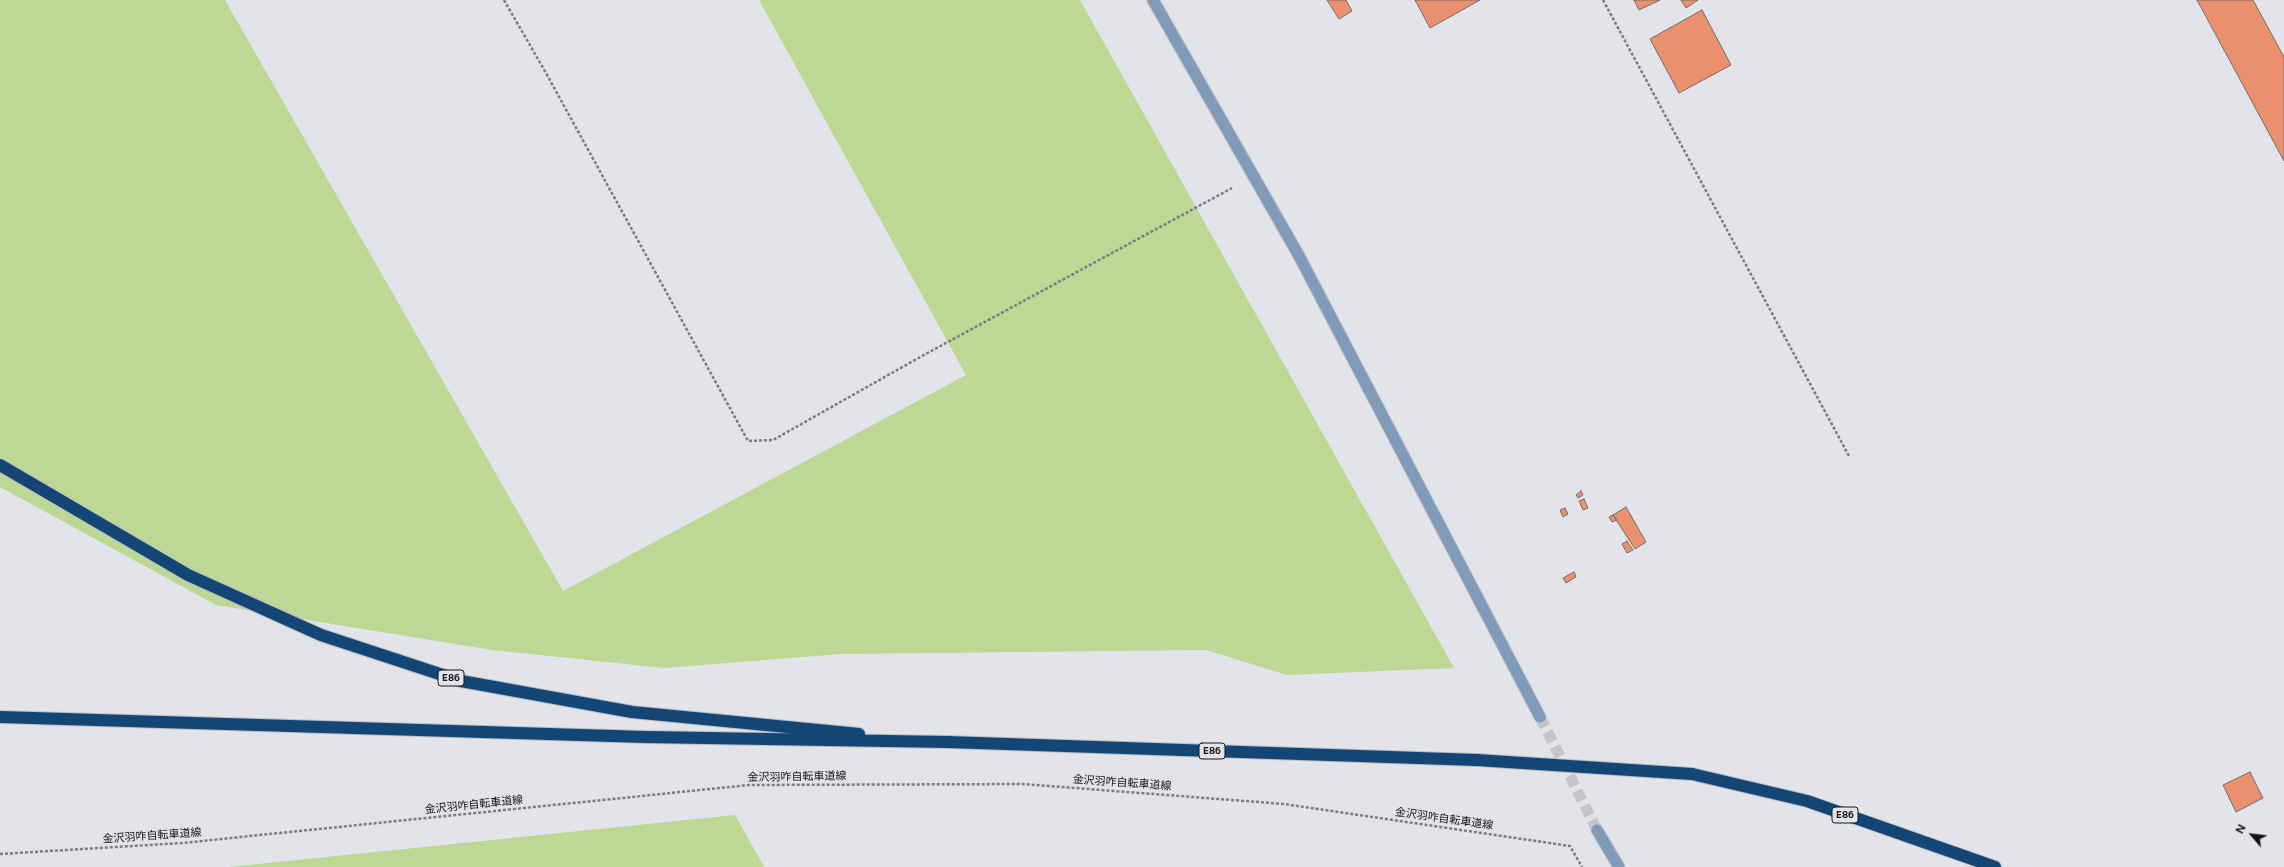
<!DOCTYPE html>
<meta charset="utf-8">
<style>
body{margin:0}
#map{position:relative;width:2284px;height:867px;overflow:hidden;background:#e2e4e9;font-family:Figtree,sans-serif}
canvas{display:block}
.north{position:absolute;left:2232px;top:815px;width:40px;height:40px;-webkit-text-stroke:3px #e2e4e9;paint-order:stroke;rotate:298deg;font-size:11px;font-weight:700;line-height:16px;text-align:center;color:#141517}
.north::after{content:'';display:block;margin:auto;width:14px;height:18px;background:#141517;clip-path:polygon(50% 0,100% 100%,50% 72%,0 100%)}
</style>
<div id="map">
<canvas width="2284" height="867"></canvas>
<div class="north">N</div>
</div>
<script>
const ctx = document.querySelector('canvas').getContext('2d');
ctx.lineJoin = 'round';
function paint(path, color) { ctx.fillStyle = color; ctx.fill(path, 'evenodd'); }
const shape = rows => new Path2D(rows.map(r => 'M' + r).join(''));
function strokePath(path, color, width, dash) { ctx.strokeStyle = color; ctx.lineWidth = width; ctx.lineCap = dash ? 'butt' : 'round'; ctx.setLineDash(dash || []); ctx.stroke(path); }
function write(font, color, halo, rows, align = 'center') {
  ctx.font = font + ' Figtree,"Noto Sans JP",sans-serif'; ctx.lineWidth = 3; ctx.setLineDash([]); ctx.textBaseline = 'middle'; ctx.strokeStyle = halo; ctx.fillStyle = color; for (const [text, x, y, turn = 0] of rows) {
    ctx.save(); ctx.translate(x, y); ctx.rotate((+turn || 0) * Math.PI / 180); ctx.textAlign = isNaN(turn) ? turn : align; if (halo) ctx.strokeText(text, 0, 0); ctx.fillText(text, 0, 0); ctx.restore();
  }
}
const green = shape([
 [0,0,225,0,563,591,966,375,759,0,1080,0,1454,668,1287,675,1206,650,841,654,664,668,492,650,216,605,0,487],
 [735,815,764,867,229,867]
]);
const building = shape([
 [1327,0,1346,0,1352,11,1339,19,1327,0],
 [1415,0,1480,0,1430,28,1415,0],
 [1634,0,1660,0,1639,10,1634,0],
 [1681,0,1698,0,1686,8,1681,0],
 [2197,0,2253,0,2284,57,2284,161,2197,0],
 [1702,10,1731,65,1679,93,1650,39,1702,10],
 [1581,491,1583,495,1578,498,1576,495,1581,491],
 [1584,499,1588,508,1583,510,1579,501,1584,499],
 [1626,507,1646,542,1635,549,1613,515,1626,507],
 [1565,508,1568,514,1563,517,1560,510,1565,508],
 [1613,515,1617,520,1612,522,1609,517,1613,515],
 [1627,541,1633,550,1627,553,1622,544,1627,541],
 [1574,572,1576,577,1566,583,1563,578,1574,572],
 [2250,772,2263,798,2236,812,2223,785,2250,772]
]);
const tertiaryTunnel = shape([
 [1540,717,1597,830]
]);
const path = shape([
 [504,0,546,73,748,441,773,440,922,356,1232,188],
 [1603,0,1849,456],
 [0,854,182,843,749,785,1023,784,1284,804,1570,846,1582,867]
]);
const tertiary = shape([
 [1153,0,1298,254,1540,717],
 [1597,830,1619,867]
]);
const motorway = shape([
 [0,465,188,575,321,635,461,681,632,712,859,734],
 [0,717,645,737,948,742,1477,760],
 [1692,774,1807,801,1995,867]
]);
const motorwayBridge = shape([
 [1477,760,1692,774]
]);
const shields = [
 [451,678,26],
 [1212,751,26],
 [1845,815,26]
];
const shieldNames = [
 ["E86",451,678],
 ["E86",1212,751],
 ["E86",1845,815]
];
const streetNames = [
 ["金沢羽咋自転車道線",797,777,-1],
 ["金沢羽咋自転車道線",1122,783,4],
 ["金沢羽咋自転車道線",474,805,-6],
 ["金沢羽咋自転車道線",1444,819,8],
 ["金沢羽咋自転車道線",152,836,-4]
];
paint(green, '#bdd795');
paint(building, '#eb906e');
strokePath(building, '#726d6b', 1);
strokePath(tertiaryTunnel, '#c3c5ca', 11, [11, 5.5]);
strokePath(tertiary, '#bdbfc3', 13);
strokePath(motorway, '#bdbfc3', 14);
strokePath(path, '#7a7c7f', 2.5, [3, 2]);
strokePath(tertiary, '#809bb9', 11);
strokePath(motorway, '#134675', 12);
strokePath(motorwayBridge, '#bdbfc3', 14, []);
strokePath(motorwayBridge, '#134675', 12);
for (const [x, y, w] of shields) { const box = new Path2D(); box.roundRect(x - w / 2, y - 8, w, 16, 3); ctx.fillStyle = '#e2e4e9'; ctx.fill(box); strokePath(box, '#141517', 1); }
write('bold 10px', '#141517', null, shieldNames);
write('11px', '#141517', '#e2e4e9', streetNames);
</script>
